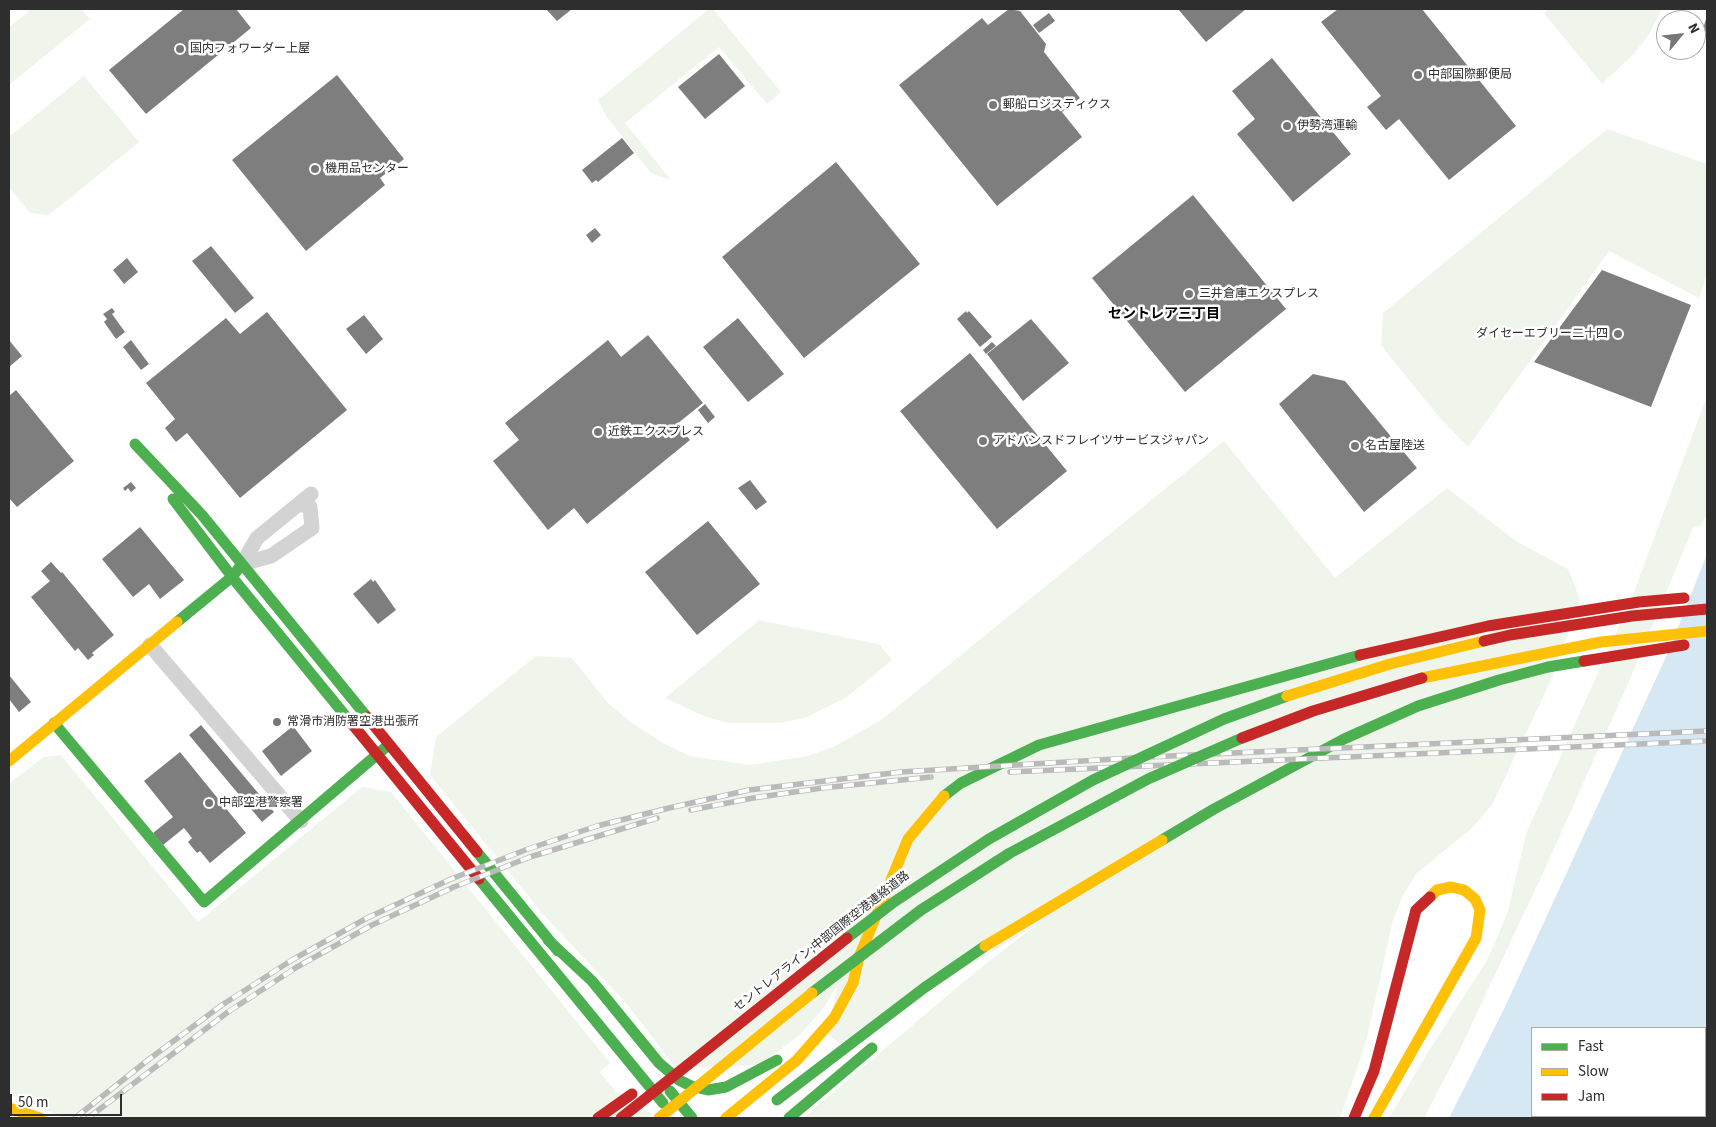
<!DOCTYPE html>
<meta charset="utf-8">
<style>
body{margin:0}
#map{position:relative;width:1716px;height:1127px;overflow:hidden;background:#fff;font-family:"Source Sans 3",sans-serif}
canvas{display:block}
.frame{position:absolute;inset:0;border:10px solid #2e2e2e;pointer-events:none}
.legend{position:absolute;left:1531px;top:1027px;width:175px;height:90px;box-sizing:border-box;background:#fff;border:1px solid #ababab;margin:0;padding:6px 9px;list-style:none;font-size:15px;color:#2e2e2e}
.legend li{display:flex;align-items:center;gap:10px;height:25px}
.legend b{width:25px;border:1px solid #ababab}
.north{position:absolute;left:1656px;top:10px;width:50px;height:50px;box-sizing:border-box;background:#fff;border:1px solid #ababab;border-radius:50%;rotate:62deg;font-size:14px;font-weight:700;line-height:20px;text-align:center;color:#2e2e2e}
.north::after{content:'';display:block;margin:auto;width:18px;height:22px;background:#777;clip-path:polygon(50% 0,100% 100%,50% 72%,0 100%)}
.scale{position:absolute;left:10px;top:1094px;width:112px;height:22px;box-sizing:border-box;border:2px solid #2e2e2e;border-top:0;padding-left:6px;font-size:15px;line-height:18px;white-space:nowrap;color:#2e2e2e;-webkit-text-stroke:4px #fff;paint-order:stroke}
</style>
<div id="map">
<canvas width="1716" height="1127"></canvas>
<div class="frame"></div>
<ul class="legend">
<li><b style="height:6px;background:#4caf50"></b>Fast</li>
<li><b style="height:6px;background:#ffc107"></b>Slow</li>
<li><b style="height:6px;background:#c62828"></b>Jam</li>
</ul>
<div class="north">N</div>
<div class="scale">50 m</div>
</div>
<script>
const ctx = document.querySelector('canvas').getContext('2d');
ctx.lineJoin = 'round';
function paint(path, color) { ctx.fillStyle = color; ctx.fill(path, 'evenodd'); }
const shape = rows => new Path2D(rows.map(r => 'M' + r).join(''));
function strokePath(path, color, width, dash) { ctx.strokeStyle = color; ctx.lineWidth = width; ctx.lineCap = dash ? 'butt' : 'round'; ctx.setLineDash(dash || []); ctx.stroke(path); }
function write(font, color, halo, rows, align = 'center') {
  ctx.font = font + ' "Source Sans 3","Noto Sans JP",sans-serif'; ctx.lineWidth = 5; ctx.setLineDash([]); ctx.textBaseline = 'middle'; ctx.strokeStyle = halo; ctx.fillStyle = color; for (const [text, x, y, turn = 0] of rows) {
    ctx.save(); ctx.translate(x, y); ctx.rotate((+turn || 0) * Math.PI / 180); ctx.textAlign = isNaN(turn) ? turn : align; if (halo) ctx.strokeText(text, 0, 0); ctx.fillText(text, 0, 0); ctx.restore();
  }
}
const green = shape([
 [32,9,81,9,90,19,9,85,9,27],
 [709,9,713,9,781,92,767,104,719,47,625,123,671,180,651,173,606,116,598,100],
 [1549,9,1662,9,1648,36,1634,54,1602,84,1544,13],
 [84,76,139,142,49,215,30,213,9,187,9,137],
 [1607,129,1707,164,1707,274,1699,298,1609,251,1468,447,1439,417,1381,345,1383,313],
 [1707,396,1707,513,1702,525,1693,528,1630,679,1544,871,1460,1049,1424,1118,1389,1118,1425,1057,1486,962,1498,936,1508,911,1526,834,1634,592],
 [1224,441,1335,578,1447,488,1516,541,1568,569,1580,599,1552,678,1492,805,1471,829,1416,874,1403,895,1393,920,1366,1042,1340,1118,803,1118,974,973,1036,925,840,1044,828,1034,837,987,824,1007,800,1035,759,1065,676,1068,626,1003,542,913,430,775,436,737,536,656,572,658,608,703,632,723,663,743,690,756,749,765,808,756,835,746,881,720],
 [759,620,879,644,892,660,847,697,805,718,780,723,729,723,706,717,665,698],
 [61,755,198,922,362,787,391,792,610,1063,600,1072,616,1092,652,1114,647,1118,63,1118,27,1101,9,1095,9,783,44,757]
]);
const water = shape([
 [1707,554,1707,1118,1449,1118,1504,1009,1670,648],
 [1532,1028,1705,1028,1705,1116,1532,1116]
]);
const building = shape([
 [184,9,236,9,251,28,146,114,109,70],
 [546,9,572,9,557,21],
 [1009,9,1020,11,1046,44,1044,52,1080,98,1062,112,1082,137,997,206,899,85,982,18,988,25],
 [1178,9,1246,9,1206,42],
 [1338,9,1422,9,1516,126,1449,180,1399,119,1386,130,1367,107,1381,96,1321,22],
 [1049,13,1055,21,1039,33,1033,25],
 [1707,16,1707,37,1701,35],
 [719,54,745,86,705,119,678,87],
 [1272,58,1351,154,1293,202,1237,134,1255,119,1232,91],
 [337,75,404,159,380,178,385,185,306,251,232,160],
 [622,138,634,153,598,182,596,180,592,183,582,170],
 [836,162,920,264,804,358,722,257],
 [1193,195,1286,309,1185,392,1092,278],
 [595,228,601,235,592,243,586,235],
 [211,246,254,298,235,313,192,261],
 [127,258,138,272,124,284,113,270],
 [1602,270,1691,305,1651,407,1534,362],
 [112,308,115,312,112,314,125,332,116,339,104,322,107,319,103,314],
 [966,311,967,313,969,311,992,337,980,347,957,319],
 [267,312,347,410,240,498,187,433,176,442,165,428,175,419,146,383,226,318,240,334],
 [364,315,383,339,366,354,346,329],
 [738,318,784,374,748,402,703,347],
 [1031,319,1069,363,1023,401,987,354],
 [648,335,703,403,677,424,690,440,587,524,574,508,548,530,493,461,519,440,505,423,608,340,621,357],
 [9,340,22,356,9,367],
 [131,340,149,364,141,370,123,347],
 [992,342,996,346,986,354,983,350],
 [970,353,1067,471,997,529,900,411],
 [1313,374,1345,381,1417,468,1364,512,1279,404],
 [16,390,74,461,17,507,9,498,9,396],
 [705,404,715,417,708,423,698,410],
 [750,480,767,502,756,510,738,488],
 [131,482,136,488,131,492,128,488,125,491,123,488],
 [708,521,760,584,697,635,645,572],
 [140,527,184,580,160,599,149,584,133,597,102,559],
 [51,562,61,573,62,572,114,635,92,653,94,655,88,660,78,648,75,651,31,597,50,581,41,571],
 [371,579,373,582,375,580,396,610,378,624,353,594],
 [9,675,31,702,19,712,9,699],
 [201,725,274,812,262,822,189,735],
 [293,726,312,751,281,776,262,751],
 [180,752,246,833,210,863,200,851,197,853,188,842,192,838,184,828,163,845,153,833,173,817,144,781]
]);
const street = shape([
 [242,564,271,556,312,528,310,507,299,504],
 [242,564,257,538,311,494],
 [150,645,301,821]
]);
const fast = shape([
 [135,444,202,515,367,717],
 [173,499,236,582,353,725],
 [177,622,233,576,241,565],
 [54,723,204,902,386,747],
 [944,796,961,783,1039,745,1360,655],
 [1162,840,1214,809,1344,739,1418,706,1499,680,1548,667,1584,661],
 [477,852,558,951],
 [479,879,663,1103],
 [548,940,592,981,659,1063,679,1080,691,1086,708,1090,726,1087,777,1060],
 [670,1091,692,1118],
 [777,1100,924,988,985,946],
 [789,1118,872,1048]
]);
const slow = shape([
 [9,761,177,622],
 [985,946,1162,840],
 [9,1108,40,1118],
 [726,1118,797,1060,834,1018,853,983,859,957,908,839,944,796],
 [1374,1118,1476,938,1480,910,1475,899,1464,890,1451,887,1437,890,1430,897]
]);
const jam = shape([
 [1360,655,1488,626,1639,602,1684,598],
 [1584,661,1684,645],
 [367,717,477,852],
 [353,725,479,879],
 [1354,1118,1374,1071,1416,910,1430,897]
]);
const rail = shape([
 [1010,772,1707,741],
 [691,810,753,798,822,788,931,777],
 [75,1118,148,1060,222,1005,292,960,367,918,451,879,528,849,597,826,669,808,749,790,901,772,1148,757,1707,731],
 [88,1118,228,1012,297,967,372,925,454,887,530,857,657,818]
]);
const fastBridge = shape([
 [847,938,894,902,989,839,1093,780,1224,719,1287,696],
 [812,993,921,910,1010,853,1148,779,1242,738]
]);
const slowBridge = shape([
 [1422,678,1601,642,1707,631],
 [1287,696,1390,664,1484,641],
 [659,1118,812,993]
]);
const jamBridge = shape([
 [1484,641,1510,635,1632,616,1707,609],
 [1242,738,1313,711,1422,678],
 [598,1118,632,1094],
 [621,1118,847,938]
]);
const markers = [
 [180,49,5,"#777"],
 [1418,75,5,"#777"],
 [993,105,5,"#777"],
 [1287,126,5,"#777"],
 [315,169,5,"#777"],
 [1189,294,5,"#777"],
 [1618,334,5,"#777"],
 [598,432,5,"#777"],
 [983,441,5,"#777"],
 [1355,446,5,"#777"],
 [277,722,5,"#777"],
 [209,803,5,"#777"]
];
const poiNames = [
 ["国内フォワーダー上屋",190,49],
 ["中部国際郵便局",1428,75],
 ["郵船ロジスティクス",1003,105],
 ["伊勢湾運輸",1297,126],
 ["機用品センター",325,169],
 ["三井倉庫エクスプレス",1199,294],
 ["ダイセーエブリー二十四",1608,334,"right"],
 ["近鉄エクスプレス",608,432],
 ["アドバンスドフレイツサービスジャパン",993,441],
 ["名古屋陸送",1365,446],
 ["常滑市消防署空港出張所",287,722],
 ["中部空港警察署",219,803]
];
const streetNames = [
 ["セントレアライン;中部国際空港連絡道路",822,942,-38]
];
const neighbourhoodNames = [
 ["セントレア三丁目",1164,315]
];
paint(green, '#f0f5eb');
paint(water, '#d6e8f3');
paint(building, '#7e7e7e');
strokePath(street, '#d3d3d3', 15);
strokePath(fast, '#4caf50', 11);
strokePath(slow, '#ffc107', 11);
strokePath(jam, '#c62828', 11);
strokePath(rail, '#bababa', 5.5);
strokePath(rail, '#fff', 4, [11]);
strokePath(fastBridge, '#4caf50', 11);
strokePath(slowBridge, '#ffc107', 11);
strokePath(jamBridge, '#c62828', 11);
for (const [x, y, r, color] of markers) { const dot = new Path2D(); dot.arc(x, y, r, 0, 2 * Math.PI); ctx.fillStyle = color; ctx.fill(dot); strokePath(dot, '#fff', 2); }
write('12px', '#2e2e2e', '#fff', poiNames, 'left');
write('12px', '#2e2e2e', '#fff', streetNames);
write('bold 14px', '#000', '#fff', neighbourhoodNames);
</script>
